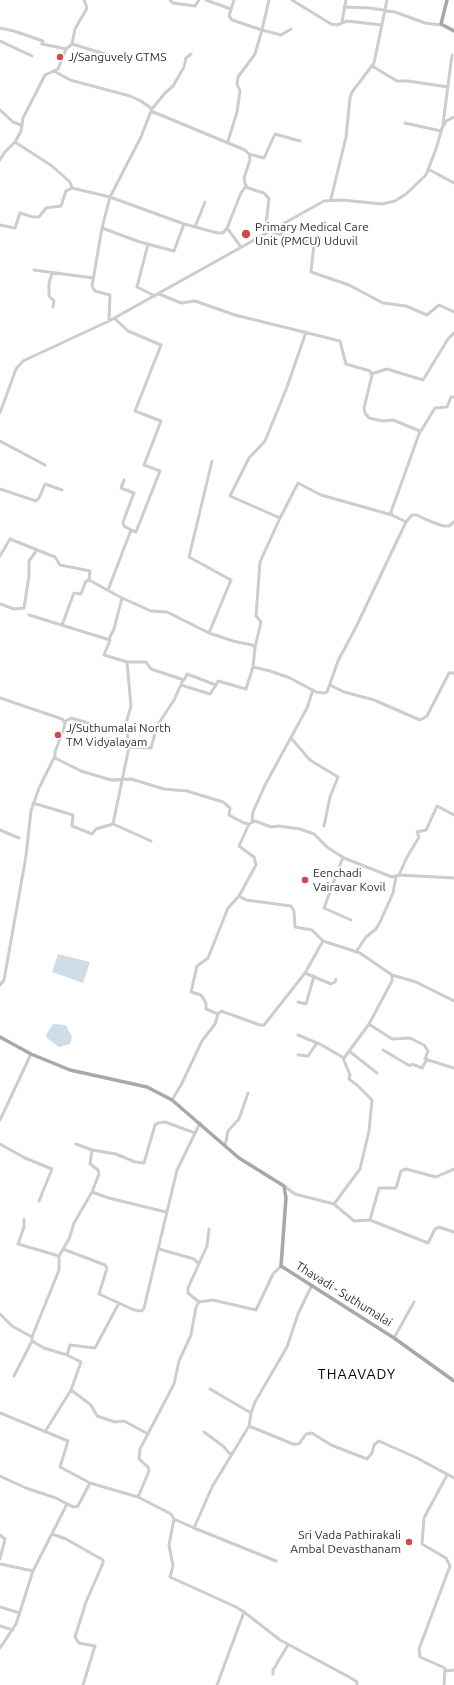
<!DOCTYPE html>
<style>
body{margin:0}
canvas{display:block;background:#fff}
</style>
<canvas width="454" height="1685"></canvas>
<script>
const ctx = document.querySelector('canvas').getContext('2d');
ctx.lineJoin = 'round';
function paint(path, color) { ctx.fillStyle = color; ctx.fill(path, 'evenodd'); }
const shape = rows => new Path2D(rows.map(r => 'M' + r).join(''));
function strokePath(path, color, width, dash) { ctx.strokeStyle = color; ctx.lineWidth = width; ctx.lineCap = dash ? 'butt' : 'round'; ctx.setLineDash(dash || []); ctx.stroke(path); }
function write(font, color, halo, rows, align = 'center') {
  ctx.font = font + ' Ubuntu,sans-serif'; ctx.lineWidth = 4; ctx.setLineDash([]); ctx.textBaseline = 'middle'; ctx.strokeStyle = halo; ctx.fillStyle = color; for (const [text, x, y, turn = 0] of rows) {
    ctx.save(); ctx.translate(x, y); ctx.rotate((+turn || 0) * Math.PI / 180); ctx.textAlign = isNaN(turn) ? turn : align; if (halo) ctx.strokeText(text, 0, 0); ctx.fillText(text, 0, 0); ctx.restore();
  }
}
const water = shape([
 [58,954,90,962,83,983,52,972],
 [53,1024,66,1025,72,1037,70,1044,59,1047,47,1038,46,1035]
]);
const minor = shape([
 [170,0,173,3,195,6,199,0],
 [206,0,231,9],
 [269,0,262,30,281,35,291,29],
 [292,0,331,24,337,25,347,21,382,25],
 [344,7,370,8,395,12,425,23,441,25],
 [342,22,346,0],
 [0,28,14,31,43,41,42,44,66,49],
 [0,41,32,56],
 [72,44,115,57],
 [372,66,397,81,408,81,448,87],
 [54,71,70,80,130,96,141,101,152,109,151,111,245,150,249,154,250,160,244,178,245,184,248,188,264,193,269,199,265,233],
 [152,109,165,93,173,86,184,67,186,58,191,54],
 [0,110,13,122,21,125],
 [405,123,441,131],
 [443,124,452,55],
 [228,141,237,112,240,91,237,84,238,77,255,54,262,30,232,20,229,16,234,0],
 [15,142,52,166,70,182,72,188,110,197,184,224,218,233,223,233,227,228,241,193,246,186],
 [249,154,264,158,275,134,300,141],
 [0,160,4,153,15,142,21,131,23,118,45,75,58,69,66,49,72,44,75,29,87,8,84,0],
 [428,169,454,183],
 [331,199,346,137,350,98,352,92,374,63,387,0],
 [0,225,15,228,20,213,33,217,39,217,46,208,61,206,66,191,72,188],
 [195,227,205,202],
 [102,228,140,242,174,251,184,224],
 [227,228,241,247],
 [269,231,314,244,311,272,349,285,383,303,406,306,427,315,439,305,454,312],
 [148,244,137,287,155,296],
 [34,270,93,278],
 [52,273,49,283,49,296,54,301,53,307],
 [159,294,181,303,195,301,235,315,340,341,346,364,370,371,372,375,364,408,365,413,369,418,383,421,393,420,420,431],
 [109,321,110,295,95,291,92,286,102,228,110,197,141,137,151,111],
 [371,374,387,369,423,380,448,339,454,333],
 [0,413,16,369,23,361,109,321,324,201,342,200,382,204,395,201,406,194,426,175,436,149,442,128,446,121,454,117],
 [0,441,45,465],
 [124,480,121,488,134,493,123,522,124,526,131,530],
 [0,489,36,501,39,498,45,484,62,490],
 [280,518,298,483,321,495,392,515],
 [406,522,392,515,391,512,419,434,435,408,447,407,451,397,454,397],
 [0,556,10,539,55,557,60,565,90,571,89,580,122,598,151,611,167,612,209,633,233,641,252,645,255,647,253,667,270,671,290,678,316,692,324,693,327,692,338,661,357,625,406,522,412,515,417,515,427,520,443,526,449,526,454,522],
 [108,590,131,530,136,532,160,471,144,465,161,421,135,411,161,345,128,331,114,318],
 [0,604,14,609,24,608,29,576,29,561,37,550],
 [29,615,110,640,104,655,127,662,146,662,151,669,184,680,187,674,216,685,218,681,246,689,253,667],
 [62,625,74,593,81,594,86,581,89,580],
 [209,633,231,580,189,557,212,461],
 [109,639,114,629,122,598],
 [255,647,261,622,256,616,260,562,280,518,230,496,249,458,265,441,287,387,306,332],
 [181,685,210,694,216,685],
 [330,685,344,692,374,700,420,720,427,716,449,673,454,673],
 [0,698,62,719,65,723,64,728,55,752,55,758,81,771,111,780,131,779,164,789,187,791,223,802,230,808,229,815,244,823,249,824,255,821,271,827,279,826,300,829,314,834,327,847,344,858,392,877,399,875,454,878],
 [64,722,71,718,109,729,111,726,127,731],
 [291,738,310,760,338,777,330,797,324,826],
 [129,747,151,748,157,726,174,700,183,680],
 [33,803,73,815,72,826,92,834,96,829,113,824,151,841],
 [252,821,253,812,265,785,307,708,313,690],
 [113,824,129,747,126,723,131,706,127,662],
 [249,824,239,846,254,857,256,865,239,896,246,900,291,906,294,911,295,927,312,930,323,941,360,953,392,975,416,982,454,1001],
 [0,830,19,838],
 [343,857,324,908,351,920],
 [399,875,406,859,419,837,417,832,426,830,437,806,454,815],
 [356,952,366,937,376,929,381,920,393,893,396,877],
 [305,973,331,984,335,982,336,979],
 [0,985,4,980,26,856,31,811,39,788,54,758],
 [298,1002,306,1004,314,976],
 [218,1014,206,1009,206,1003,201,995,191,992,197,966,208,958,228,908,239,896],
 [369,1024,392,1039,410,1038,424,1045,428,1051,425,1059,454,1068],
 [298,1035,317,1043],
 [383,1050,410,1066,412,1064,422,1068,427,1059],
 [349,1051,377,1073],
 [298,1055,308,1056,317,1043,320,1044,344,1058,369,1024,392,981,392,975],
 [172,1100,181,1085,202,1041,215,1024,218,1014,221,1011,260,1025,264,1025,305,973,323,941],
 [0,1120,31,1054],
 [0,1144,25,1158,52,1169,39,1201],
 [76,1144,92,1150,116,1154,135,1162,144,1163,155,1125,158,1123,165,1122,195,1133],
 [225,1146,228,1131,239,1119,248,1093],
 [284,1186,295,1194,334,1204,354,1221,370,1220,428,1243,435,1229,439,1227,454,1232],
 [92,1192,109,1198,166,1212],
 [334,1204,360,1169,369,1131,372,1100,357,1085,349,1079,350,1075,343,1058],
 [24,1219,24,1227,18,1244,59,1256],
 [370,1220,379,1188,396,1188,401,1171,406,1169,436,1177,454,1169],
 [63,1249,105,1265,107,1268,99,1294,134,1310,142,1311,144,1308,177,1170,200,1123],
 [159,1249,194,1259,199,1264],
 [199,1302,188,1293,188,1288,207,1246,209,1229],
 [0,1314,12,1326,32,1337],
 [394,1338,414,1302],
 [32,1341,44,1348,67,1355,81,1362,71,1390,45,1432],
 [67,1355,70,1345,95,1348,119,1303],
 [14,1376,32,1341,32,1337,59,1270,59,1256,69,1239,74,1223,92,1192,99,1174,98,1170,90,1164,92,1150],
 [210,1389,251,1413],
 [71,1390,91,1405,97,1416,115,1422,124,1421,148,1434],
 [0,1413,68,1441,60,1467,90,1483],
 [249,1426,293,1444,299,1444,306,1434,312,1433,331,1445,367,1459,372,1453,374,1445,379,1441,417,1458,454,1478],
 [204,1432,223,1446,231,1455],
 [0,1476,26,1488,56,1498,67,1504],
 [138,1497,149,1471,148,1467,139,1459,140,1449,174,1384,179,1361,191,1335,196,1307,199,1302,213,1300,256,1310,273,1274,281,1266],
 [174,1519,169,1545,173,1566,170,1577,236,1607,244,1612,217,1685],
 [194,1528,276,1561],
 [52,1534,66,1539,103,1560,103,1563,86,1602,75,1637,79,1643,95,1646,83,1685],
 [0,1535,5,1539,0,1559],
 [0,1564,33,1571],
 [0,1607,20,1613],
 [244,1612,280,1640,351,1678,357,1682,357,1685],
 [0,1626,13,1630],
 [0,1648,16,1624,33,1571,67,1504,74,1507,78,1506,90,1483,138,1497,171,1514,174,1519,194,1528,212,1487,249,1426,251,1413,255,1402,287,1347,298,1314,312,1285],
 [446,1671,454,1670],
 [273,1674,273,1670,288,1645],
 [444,1685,445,1668,420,1657,419,1649,450,1566,446,1558,422,1544,424,1518,447,1475]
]);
const major = shape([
 [447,0,441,24,454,31],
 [0,1037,31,1054,70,1070,147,1087,172,1100,239,1158,284,1186,286,1198,281,1266,394,1338,454,1381]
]);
const markers = [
 [60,57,4,"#cf4950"],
 [246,234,5,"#cf4950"],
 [58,735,4,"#cf4950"],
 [305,880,4,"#cf4950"],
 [409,1542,4,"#cf4950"]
];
const poiNames = [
 ["J/Sanguvely GTMS",68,57],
 ["Primary Medical Care",255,227],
 ["Unit (PMCU) Uduvil",255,241],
 ["J/Suthumalai North",66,728],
 ["TM Vidyalayam",66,742],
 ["Eenchadi",313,873],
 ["Vairavar Kovil",313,887],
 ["Sri Vada Pathirakali",401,1535,"right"],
 ["Ambal Devasthanam",401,1549,"right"]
];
const streetNames = [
 ["Thavadi - Suthumalai",344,1294,32]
];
const quarterNames = [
 ["THAAVADY",357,1374]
];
paint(water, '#cedde8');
strokePath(minor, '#cdcdcd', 3);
strokePath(major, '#a8a8a8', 3.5);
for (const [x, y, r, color] of markers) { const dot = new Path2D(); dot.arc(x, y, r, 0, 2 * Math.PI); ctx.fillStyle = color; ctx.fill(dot); strokePath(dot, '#fff', 1.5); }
write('12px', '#303030', '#fff', poiNames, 'left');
write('12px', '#303030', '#fff', streetNames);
ctx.letterSpacing = '1px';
write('14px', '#000', '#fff', quarterNames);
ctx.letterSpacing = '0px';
</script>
